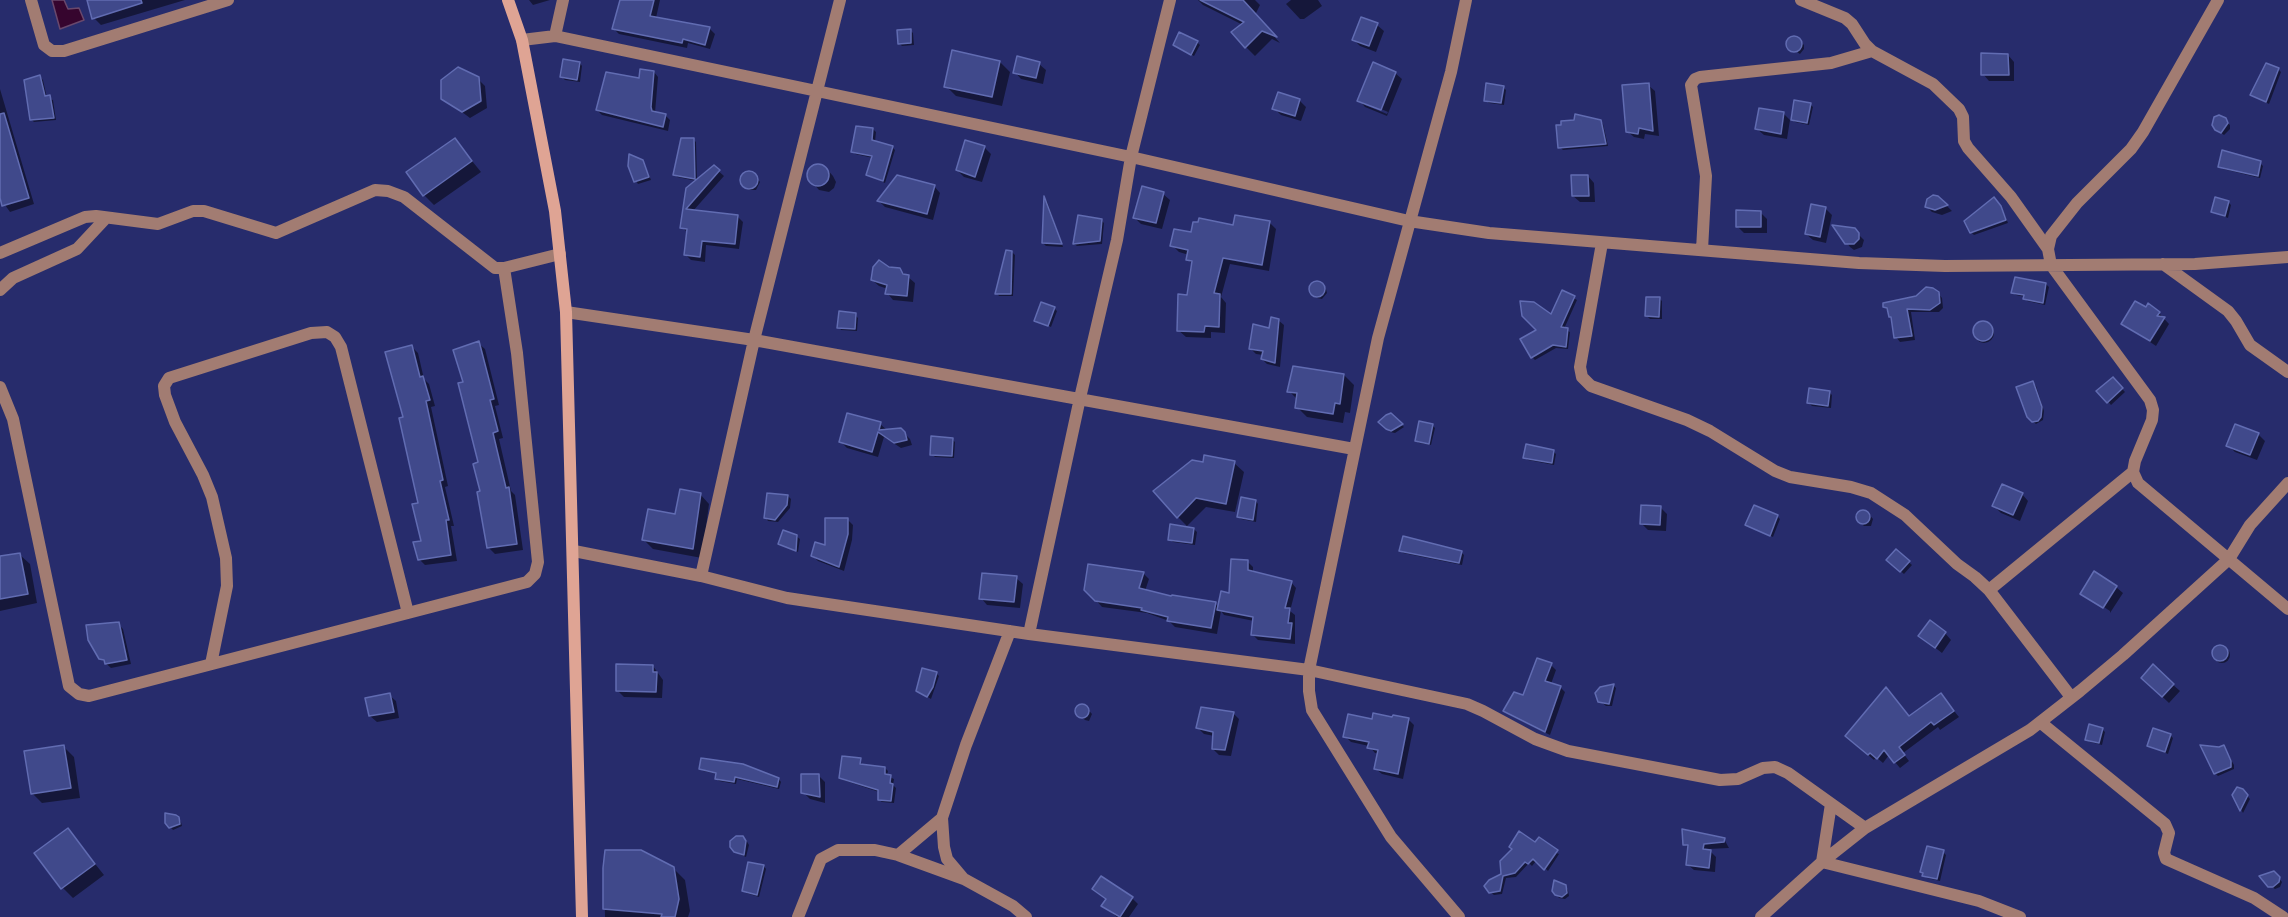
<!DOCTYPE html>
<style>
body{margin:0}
canvas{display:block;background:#272c6c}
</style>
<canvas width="2288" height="917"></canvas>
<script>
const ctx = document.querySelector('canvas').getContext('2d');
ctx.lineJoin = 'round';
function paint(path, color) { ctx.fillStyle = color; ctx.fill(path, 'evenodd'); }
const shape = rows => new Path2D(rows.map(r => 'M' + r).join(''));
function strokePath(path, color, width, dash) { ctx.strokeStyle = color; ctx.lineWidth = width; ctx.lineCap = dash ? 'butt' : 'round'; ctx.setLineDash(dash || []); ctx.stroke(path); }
const water = shape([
 [52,0,64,0,68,9,79,8,84,20,60,29,52,0]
]);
const shadow = shape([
 [88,0,185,0,101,25,94,18],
 [529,0,550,0,533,5],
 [622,0,660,0,656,18,710,29,715,34,710,49,688,43,687,48,619,34,614,29],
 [1198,0,1255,0,1260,5,1255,15,1280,43,1272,39,1255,56,1246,47,1243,25,1203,5],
 [1291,0,1318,0,1322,6,1304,19,1300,19,1286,4],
 [1377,25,1384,31,1376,52,1360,46,1354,40],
 [910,30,913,33,914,45,902,46,899,43],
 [1796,37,1804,45,1804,49,1800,54,1789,47,1789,40],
 [1197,42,1200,45,1194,56,1174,45],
 [2008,55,2014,62,2014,81,1989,81,1983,74],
 [1000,62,1010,72,1002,106,956,96,946,86],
 [580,63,582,66,580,82,565,80,562,77],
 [1039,64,1046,70,1043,84,1021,79,1015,72],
 [2278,69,2281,72,2269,104,2255,97],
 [654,72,658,77,655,113,665,115,670,120,668,131,602,115,597,110],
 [1395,73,1402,79,1387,116,1365,107,1359,100],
 [1365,102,1388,112,1387,114,1365,105],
 [40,77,43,80,47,98,53,100,56,120,34,122,31,119],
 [478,79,485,86,487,108,470,118,443,98],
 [1648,85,1655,91,1659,136,1645,134,1644,139,1634,137,1627,131],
 [1503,87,1506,90,1504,105,1489,103,1486,100],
 [0,89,34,204,10,212,0,198],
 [1279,94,1300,101,1306,107,1301,121,1281,115,1274,108],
 [1810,104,1813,107,1809,125,1795,122,1792,119],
 [1783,113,1790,120,1787,139,1764,135,1757,129],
 [2221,117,2230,125,2230,129,2224,135,2216,129],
 [1600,121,1603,124,1608,146,1563,150,1560,147],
 [873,129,876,132,875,142,892,147,895,150,885,183,868,175,873,158,855,154,853,151],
 [693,139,696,142,697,180,714,167,724,176,693,211,737,216,743,222,739,249,706,245,705,262,691,260,686,255,687,232,682,227,687,189,697,181,677,177,675,174],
 [455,140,481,172,434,205,424,195],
 [984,147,991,154,982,182,964,177,957,170],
 [643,161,651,180,638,184,636,181],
 [2260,163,2263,166,2260,178,2223,169,2220,166],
 [816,165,826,168,833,176,836,182,834,188,829,192,819,190,808,177,811,168],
 [749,173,754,174,760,182,756,190,749,190,742,183,742,176],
 [1588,176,1594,183,1595,202,1580,202,1573,196],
 [934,186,940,193,933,220,885,207,879,201],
 [1163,194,1170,200,1162,229,1141,224,1135,218],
 [1937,198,1947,206,1952,211,1942,215,1932,212,1926,206],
 [1046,200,1047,201,1063,247,1046,246,1043,243],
 [1996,201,2003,211,2008,223,1974,235,1971,232],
 [2228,202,2231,205,2228,218,2213,212],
 [1812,206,1826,209,1832,215,1826,243,1813,240,1806,234],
 [1760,212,1767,219,1767,233,1744,233,1737,226],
 [1101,220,1104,223,1102,244,1077,246,1074,244],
 [1269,222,1276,229,1269,271,1230,264,1221,297,1226,303,1225,333,1211,332,1211,338,1186,337,1178,330,1189,297,1193,265,1188,259,1189,255,1179,252,1172,245,1192,234],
 [1835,227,1851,227,1864,240,1862,247,1854,250,1850,247],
 [1012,252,1015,255,1013,296,999,296,997,293],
 [888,269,900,270,915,283,913,302,893,300,887,293,888,289,879,286,872,280],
 [1317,283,1326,289,1327,293,1322,299,1317,298,1311,289,1313,284],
 [2046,284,2049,287,2045,305,2027,301,2025,297,2016,295,2013,293],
 [1563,292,1577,300,1564,329,1570,332,1568,349,1556,348,1535,360,1532,357,1539,330,1552,316],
 [1938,293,1942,298,1943,308,1939,312,1911,312,1915,340,1900,342,1896,337,1893,319,1885,307],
 [1659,298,1662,301,1662,319,1650,319,1647,316],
 [1054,308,1057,311,1051,327,1036,320],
 [2159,313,2169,324,2156,346,2123,324],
 [855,315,858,318,857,331,841,330,839,327],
 [1278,320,1284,325,1280,367,1267,364,1262,359,1263,355,1256,354,1250,348],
 '1974 333a10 10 0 1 1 20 0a10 10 0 1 1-20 0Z',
 [478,343,485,349,499,405,495,406,503,438,499,439,511,491,515,495,523,550,495,554,488,547,481,493,480,464,465,383],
 [412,347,418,353,424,379,429,384,435,406,431,407,448,486,445,487,454,526,451,526,457,561,425,565,419,559,423,542],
 [1344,375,1354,385,1350,413,1345,412,1343,423,1307,417,1297,407,1298,400,1289,391],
 [2113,379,2125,392,2111,405,2099,391],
 [2033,383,2036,386,2044,411,2043,420,2036,424,2030,419],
 [1829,392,1832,395,1831,408,1812,406,1809,403],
 [1391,415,1404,427,1395,433,1390,432,1380,422],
 [880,424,887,430,900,429,910,439,912,445,901,448,884,437,878,457,847,448,841,442],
 [1432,425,1435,428,1431,445,1419,443,1416,440],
 [2258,434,2265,441,2257,460,2235,452,2228,445],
 [952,439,955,442,954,458,935,457,932,454],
 [1553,451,1556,454,1554,465,1528,460,1525,457],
 [1234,463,1244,472,1235,512,1206,507,1187,526,1178,517,1204,464],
 [700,494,709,504,702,558,653,549,643,539,676,516],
 [2022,494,2028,501,2020,521,2001,513,1994,506],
 [788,496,791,499,790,508,778,522,768,521,766,518],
 [1256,501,1258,504,1256,522,1241,519,1238,516],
 [1661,508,1667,514,1666,531,1648,530,1641,523],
 [1861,511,1867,512,1873,519,1871,526,1864,526,1861,523,1858,518],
 [1777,516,1780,519,1773,537,1747,525],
 [848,520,853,525,852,540,844,571,818,561,813,556,826,548],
 [1194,529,1197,532,1195,545,1173,542,1170,539],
 [796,536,800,539,798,552,780,543],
 [1401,550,1461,552,1464,555,1462,565,1403,553],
 [1896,551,1912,565,1904,574,1888,560],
 [19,554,30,564,37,603,0,611,0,558],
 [1247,561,1253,567,1253,573,1291,582,1296,588,1290,611,1295,615,1295,644,1258,640,1252,634,1254,621,1224,615,1221,611,1217,634,1175,627,1169,621,1147,613,1102,607,1086,589,1143,573,1149,579,1145,591,1172,598,1215,603,1219,608,1230,595],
 [1016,578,1023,584,1020,608,987,605,981,598],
 [2116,587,2123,593,2110,613,2110,611,2087,596,2087,599,2081,593],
 [118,624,123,629,131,664,111,668,100,658],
 [1945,633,1951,640,1942,653,1920,636],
 '2214 655a8 8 0 1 1 16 0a8 8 0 1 1-16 0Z',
 [1551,665,1556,670,1551,684,1560,687,1565,692,1550,735,1510,715,1505,710,1524,697],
 [653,666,663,680,662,698,624,697,617,690],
 [2153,667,2180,691,2169,703,2149,684],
 [936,673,939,676,931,699,921,693],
 [1613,685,1616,688,1612,706,1606,706,1598,699],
 [389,695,396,701,399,718,377,722,370,716],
 [1941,695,1959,717,1940,730,1938,727,1903,753,1909,761,1900,768,1889,755,1883,763,1876,757,1874,760,1852,741,1909,718],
 [1080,705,1085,706,1092,714,1089,721,1085,720,1076,712],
 [1233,713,1239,719,1231,756,1219,755,1213,749,1214,736,1204,734,1198,728],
 [1408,719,1414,725,1403,779,1382,774,1376,769,1379,754,1375,753,1369,746,1351,742,1345,736,1373,721],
 [2102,729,2105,732,2102,745,2090,742,2087,739],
 [2170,735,2173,738,2168,754,2149,746],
 [64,747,74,757,80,798,42,803,32,793],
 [2224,747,2234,765,2234,769,2218,776,2215,773,2219,749],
 [860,760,862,765,885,768,888,771,887,776,894,779,893,785,896,788,894,803,882,802,879,800,879,792,843,780,840,777],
 [701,768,779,779,781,782,779,789,737,779,736,784,719,781,716,778,717,774,703,771],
 [818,775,825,782,825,803,810,799,803,792],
 [2242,790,2250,799,2243,813,2233,795],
 [175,816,181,822,182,826,173,830,167,823],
 [68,830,104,875,73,898,63,888],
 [1724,839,1729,848,1708,849,1716,857,1715,872,1694,870,1688,865,1689,849,1685,844],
 [746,840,749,845,746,857,739,854,732,847],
 [1535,844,1559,854,1548,871,1537,860,1532,866,1529,863,1516,877,1506,878,1502,894,1494,895,1490,892,1502,875],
 [1943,852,1946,855,1940,881,1927,878,1922,872],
 [764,866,766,869,759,897,746,893,744,890],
 [604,868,673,868,685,880,690,911,688,917,605,917],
 [2277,876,2282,882,2280,887,2275,889,2267,884],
 [1565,887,1568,890,1569,896,1565,899,1559,898,1556,894],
 [1094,889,1132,898,1138,904,1129,917,1117,917,1103,906,1107,900]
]);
const building = shape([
 [87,0,141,0,142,3,92,19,87,0],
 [620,0,654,0,650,16,710,27,705,45,683,39,682,43,612,29,620,0],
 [1200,0,1243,0,1277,37,1262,31,1245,48,1231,32,1244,22,1200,0],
 [1361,17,1378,23,1369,46,1352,40,1361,17],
 [911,29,911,43,898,44,897,30,911,29],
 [1179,32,1198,41,1191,55,1173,45,1179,32],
 '1786 44a8 8 0 1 1 16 0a8 8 0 1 1-16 0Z',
 [952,50,1000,61,992,97,944,87,952,50],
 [1981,53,2008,54,2009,75,1981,75,1981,53],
 [1017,56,1040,62,1036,78,1013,73,1017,56],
 [563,59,580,62,577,80,560,77,563,59],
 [1373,62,1396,72,1381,110,1357,101,1373,62],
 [2266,63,2279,68,2266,102,2250,95,2266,63],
 [458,67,479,77,481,101,462,112,441,99,441,80,458,67],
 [640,69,654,71,651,107,652,111,666,114,663,127,596,110,606,72,639,78,640,69],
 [40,75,45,96,50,95,54,118,30,120,24,80,40,75],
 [1486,83,1504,86,1501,103,1484,101,1486,83],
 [1649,83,1653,131,1639,128,1638,134,1626,132,1622,85,1649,83],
 [1278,92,1300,99,1295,116,1272,109,1278,92],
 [1794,100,1811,103,1807,123,1791,120,1794,100],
 [1759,108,1784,112,1781,134,1755,129,1759,108],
 [4,113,29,198,2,206,0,198,0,114,4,113],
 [1575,114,1601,120,1606,144,1558,148,1556,125,1561,125,1561,121,1574,120,1575,114],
 [2219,115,2226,118,2228,123,2221,133,2215,130,2212,125,2214,117,2219,115],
 [856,126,873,128,872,140,893,146,883,181,866,175,872,156,851,152,856,126],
 [455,138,472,161,423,196,406,172,455,138],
 [681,138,694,138,695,179,673,175,681,138],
 [965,140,985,146,975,177,956,170,965,140],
 [2222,150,2261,161,2258,176,2218,167,2222,150],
 [629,154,643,160,649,177,634,182,628,166,629,154],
 '807 175a11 11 0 1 1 22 0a11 11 0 1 1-22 0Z',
 [714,165,720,170,686,209,738,215,735,244,702,241,700,257,684,255,687,229,680,228,686,188,714,165],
 '740 180a9 9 0 1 1 18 0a9 9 0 1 1-18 0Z',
 [897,175,935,185,927,214,877,201,897,175],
 [1571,175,1588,175,1589,196,1572,196,1571,175],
 [1142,186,1164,192,1156,223,1133,218,1142,186],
 [1933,195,1938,196,1948,205,1935,210,1925,207,1927,199,1933,195],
 [1044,196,1062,244,1042,243,1044,196],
 [1994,197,2001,206,2006,220,1970,233,1964,221,1994,197],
 [2215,197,2229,201,2225,216,2211,212,2215,197],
 [1811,204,1826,207,1820,237,1805,234,1811,204],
 [1736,210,1761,211,1761,227,1736,227,1736,210],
 [1078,215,1102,219,1100,241,1073,244,1078,215],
 [1235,215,1270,221,1262,265,1223,258,1214,293,1220,294,1219,327,1205,326,1204,332,1177,331,1178,294,1187,295,1192,261,1186,260,1188,250,1170,246,1174,229,1191,232,1193,222,1198,222,1199,218,1233,225,1235,215],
 [1832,225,1855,228,1859,233,1859,239,1854,244,1845,244,1832,225],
 [1006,250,1012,251,1011,294,995,294,1006,250],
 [879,260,889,267,900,268,903,274,909,275,907,296,885,294,887,285,871,280,873,267,879,260],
 [2015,277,2046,283,2043,303,2023,299,2024,295,2011,293,2015,277],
 '1309 289a8 8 0 1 1 16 0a8 8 0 1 1-16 0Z',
 [1926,287,1933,288,1939,292,1940,303,1930,310,1907,309,1912,336,1894,338,1891,317,1889,317,1887,308,1883,307,1883,303,1916,296,1926,287],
 [1562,290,1575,296,1561,327,1568,328,1566,347,1553,345,1531,358,1520,339,1536,330,1522,316,1520,301,1534,302,1551,314,1562,290],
 [1646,297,1660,297,1659,317,1645,316,1646,297],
 [2135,301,2146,307,2148,303,2160,312,2157,316,2165,317,2150,341,2121,324,2135,301],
 [1041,302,1055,307,1048,326,1034,321,1041,302],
 [839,311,856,313,855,329,837,328,839,311],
 [1271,317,1279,319,1275,363,1261,359,1263,351,1249,349,1253,324,1269,328,1271,317],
 '1973 331a10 10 0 1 1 20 0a10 10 0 1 1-20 0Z',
 [479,341,494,399,490,400,498,431,493,433,506,488,509,487,517,544,487,548,477,492,480,491,473,464,478,462,458,383,463,382,453,350,479,341],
 [412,345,420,377,423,376,430,400,426,401,443,480,440,481,449,520,446,520,451,555,418,560,413,542,421,541,412,504,418,503,399,418,403,417,385,352,412,345],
 [1293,366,1344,374,1340,404,1335,403,1333,414,1295,408,1297,393,1287,392,1293,366],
 [2113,377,2123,388,2107,403,2096,391,2113,377],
 [2033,381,2042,407,2041,417,2038,421,2032,422,2027,417,2016,387,2033,381],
 [1809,388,1830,391,1828,406,1807,403,1809,388],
 [847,413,881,422,879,430,901,428,905,432,907,440,894,443,878,432,872,452,839,442,847,413],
 [1391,413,1403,424,1391,431,1386,429,1378,422,1386,415,1391,413],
 [1419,421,1433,424,1429,444,1415,441,1419,421],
 [2235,424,2259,433,2250,455,2226,446,2235,424],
 [931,436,953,438,952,456,930,455,931,436],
 [1526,444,1554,450,1552,463,1523,458,1526,444],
 [1204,455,1235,461,1226,504,1196,498,1177,518,1153,491,1192,460,1203,462,1204,455],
 [2002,484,2023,493,2013,515,1992,506,2002,484],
 [680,489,701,493,693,549,642,540,648,509,675,514,680,489],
 [767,493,788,495,787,505,775,520,764,518,767,493],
 [1241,497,1256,500,1253,520,1237,517,1241,497],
 [1641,505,1661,506,1660,525,1640,524,1641,505],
 [1754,505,1778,515,1770,536,1745,525,1754,505],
 '1856 517a7 7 0 1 1 14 0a7 7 0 1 1-14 0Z',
 [825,518,848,518,848,534,839,567,811,556,815,542,825,545,825,518],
 [1170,524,1194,528,1192,543,1168,540,1170,524],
 [783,530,797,535,796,551,778,544,783,530],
 [1403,536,1462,551,1459,563,1399,551,1403,536],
 [1896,549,1910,561,1900,572,1886,560,1896,549],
 [20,553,28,594,0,599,0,556,20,553],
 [1231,559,1248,560,1248,570,1292,581,1285,608,1290,608,1288,623,1292,623,1290,639,1251,635,1253,617,1217,610,1221,591,1229,593,1231,559],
 [1088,564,1144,572,1139,588,1171,596,1172,595,1216,602,1211,628,1167,621,1168,617,1141,610,1142,608,1095,601,1084,590,1088,564],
 [2094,571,2117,586,2103,608,2080,594,2094,571],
 [982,573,1017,576,1014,602,979,599,982,573],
 [1930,620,1946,632,1935,648,1918,636,1930,620],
 [119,622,127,660,105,664,104,660,99,659,88,640,86,625,119,622],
 '2212 653a8 8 0 1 1 16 0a8 8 0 1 1-16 0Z',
 [1537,658,1552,663,1545,681,1561,686,1545,732,1503,711,1514,692,1523,695,1537,658],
 [616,664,653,665,653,672,657,672,656,692,616,691,616,664],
 [2153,664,2174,684,2162,697,2141,678,2153,664],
 [922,668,937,672,933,687,927,697,916,691,922,668],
 [1614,684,1609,704,1598,702,1595,693,1600,687,1614,684],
 [1886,687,1909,716,1941,693,1954,711,1934,725,1931,722,1899,747,1905,755,1894,763,1884,750,1877,759,1870,753,1868,755,1845,736,1886,687],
 [390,693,394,712,369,716,365,698,390,693],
 '1075 711a7 7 0 1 1 14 0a7 7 0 1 1-14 0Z',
 [1201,707,1234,712,1225,750,1212,749,1213,732,1196,728,1201,707],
 [1373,713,1392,717,1393,715,1409,718,1398,774,1374,769,1378,750,1367,748,1369,742,1343,737,1348,714,1372,719,1373,713],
 [2089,724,2103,728,2099,743,2085,740,2089,724],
 [2153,728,2171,734,2165,752,2147,746,2153,728],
 [64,745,71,788,31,794,24,751,64,745],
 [2200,745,2219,747,2224,745,2231,761,2231,767,2214,774,2200,745],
 [842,756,861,758,860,764,885,767,885,774,891,775,890,783,893,784,891,801,878,800,878,790,839,778,842,756],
 [701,758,743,764,779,778,777,787,735,777,734,782,715,779,716,773,699,769,701,758],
 [801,774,819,774,820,797,801,793,801,774],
 [2237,787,2243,789,2248,795,2240,811,2232,795,2237,787],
 [165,813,176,815,179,817,180,824,169,828,165,823,165,813],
 [68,828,95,864,61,889,34,853,68,828],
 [1682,829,1725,838,1724,842,1704,844,1703,849,1711,850,1709,868,1686,865,1688,845,1683,845,1682,829],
 [1519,831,1535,842,1539,837,1558,850,1544,870,1533,859,1528,864,1525,862,1515,873,1503,876,1500,891,1489,893,1484,886,1489,880,1501,874,1500,861,1512,849,1509,847,1519,831],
 [736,836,743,836,746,841,744,855,734,852,730,847,730,841,736,836],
 [1927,846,1944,850,1937,879,1922,876,1923,873,1920,872,1927,846],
 [605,850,641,850,674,867,679,899,675,917,661,917,662,914,603,909,603,868,605,850],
 [748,862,764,865,757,895,742,891,748,862],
 [2274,871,2280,877,2279,882,2273,887,2268,887,2259,876,2274,871],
 [1101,876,1133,897,1120,917,1101,906,1106,899,1092,889,1101,876],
 [1554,880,1566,885,1567,893,1562,897,1555,895,1552,891,1554,880]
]);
const street = shape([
 [31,0,44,45,52,51,64,51,228,0],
 [1801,0,1845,18,1852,24,1865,44,1872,51,1933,84,1959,109,1963,117,1964,141,1968,148,2011,197,2048,249],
 [2218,0,2143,132,2131,149,2077,203,2051,236,2048,249,2051,265,2150,400,2153,410,2152,420,2135,461,2133,472,2138,483,2288,609],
 [555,36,1131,157,1409,221,1489,233,1859,263,1945,266,2195,264,2288,257],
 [522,40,555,36,563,0],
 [1602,243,1580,367,1582,377,1591,386,1687,420,1710,431,1775,471,1790,477,1851,487,1871,493,1905,515,1957,564,1975,577,1989,590,2071,697],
 [1702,250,1706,176,1691,85,1695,79,1700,77,1831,63,1872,51],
 [0,253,85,217,96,216,158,224,193,211,204,211,276,233,375,190,388,191,404,197,495,268,504,268,560,254],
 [2163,264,2228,311,2236,321,2250,345,2288,372],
 [0,290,13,278,77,249,106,218],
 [566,312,754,340,1354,449],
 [0,387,13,419,69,686,79,694,89,696,527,582,535,574,538,562,517,353,504,268],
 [574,551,701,576,787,598,1029,634,1309,670,1467,704,1483,711,1535,739,1568,751,1720,780,1738,779,1763,768,1775,767,1788,773,1865,828],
 [701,576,754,340,840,0],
 [1989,590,2133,472],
 [1029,634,1080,398,1117,240,1131,157,1170,0],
 [211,664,227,586,226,558,212,497,203,475,175,422,165,395,164,386,169,378,311,333,327,332,335,337,341,347,408,613],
 [2040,722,2165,824,2169,833,2164,853,2166,859,2254,898,2283,917],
 [1831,804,1822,862,1979,901,2020,917],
 [898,855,942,818],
 [963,878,947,859,944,847,942,818,966,745,1010,631],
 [798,917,821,859,838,850,875,850,898,855,964,879,1013,906,1026,917],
 [1459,917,1391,837,1312,710,1309,691,1309,670,1378,338,1451,72,1466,0],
 [1761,917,1822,862,1865,828,2030,730,2080,691,2123,655,2229,559,2250,525,2288,483]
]);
const secondary = shape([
 [508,0,522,40,555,211,566,312,582,917]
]);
paint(water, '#36052e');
strokePath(water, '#69486c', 1.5);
paint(shadow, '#0007');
paint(building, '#40498b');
strokePath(building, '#616cb2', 1.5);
strokePath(street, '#a27c72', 12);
strokePath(secondary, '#dfa494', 12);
</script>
